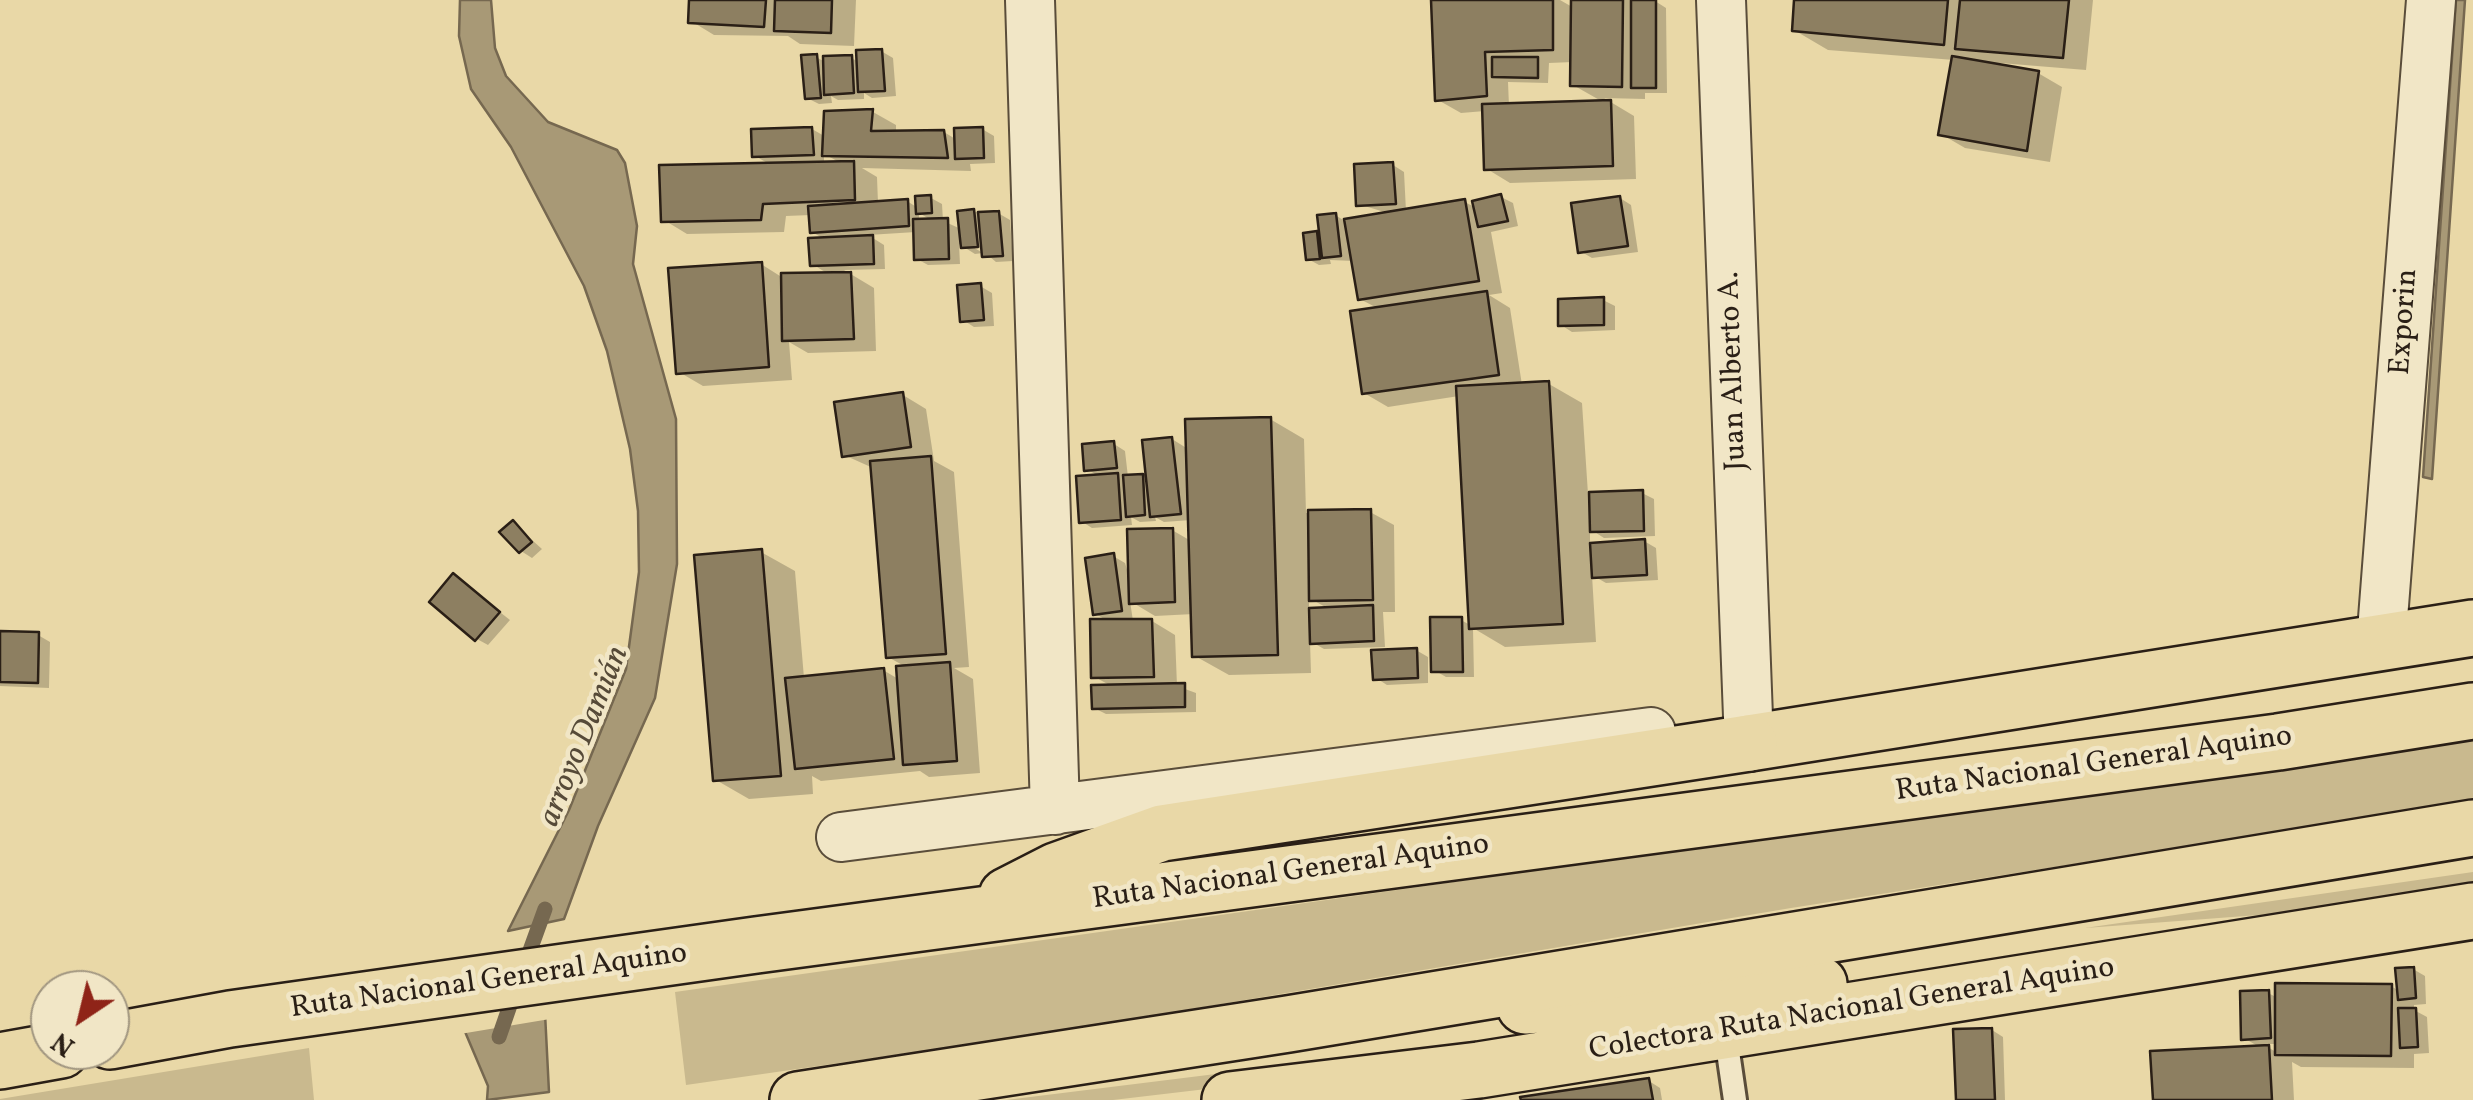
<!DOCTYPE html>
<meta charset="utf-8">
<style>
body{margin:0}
#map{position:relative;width:2473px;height:1100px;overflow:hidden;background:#e9d8a7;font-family:Vollkorn,serif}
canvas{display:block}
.north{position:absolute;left:30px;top:970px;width:100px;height:100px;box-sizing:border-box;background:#f1e6c6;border:2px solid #a19680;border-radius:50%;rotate:215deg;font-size:28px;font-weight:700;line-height:40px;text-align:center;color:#2a1f16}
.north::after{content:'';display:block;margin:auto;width:35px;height:45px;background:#8f2418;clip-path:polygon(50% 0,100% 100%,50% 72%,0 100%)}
</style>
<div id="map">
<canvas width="2473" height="1100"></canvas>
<div class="north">N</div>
</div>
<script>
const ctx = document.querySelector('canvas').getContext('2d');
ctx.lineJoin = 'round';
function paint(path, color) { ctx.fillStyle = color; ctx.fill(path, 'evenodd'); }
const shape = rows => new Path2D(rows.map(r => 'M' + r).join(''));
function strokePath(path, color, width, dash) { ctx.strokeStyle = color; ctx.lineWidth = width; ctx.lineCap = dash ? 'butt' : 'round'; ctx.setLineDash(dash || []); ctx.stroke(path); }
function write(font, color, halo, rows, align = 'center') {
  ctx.font = font + ' Vollkorn,serif'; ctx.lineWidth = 9; ctx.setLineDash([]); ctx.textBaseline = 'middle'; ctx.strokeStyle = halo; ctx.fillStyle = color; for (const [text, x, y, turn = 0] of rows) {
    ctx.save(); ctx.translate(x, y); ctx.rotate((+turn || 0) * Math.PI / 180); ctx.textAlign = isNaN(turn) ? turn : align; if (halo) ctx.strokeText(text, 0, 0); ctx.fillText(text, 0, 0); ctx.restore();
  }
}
const green = shape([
 [2473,738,2473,802,1791,908,1055,1032,686,1085,675,992],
 [2473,872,2473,886,2326,910,2085,928],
 [1958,982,1461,1059,1113,1100,1006,1100],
 [309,1048,314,1100,0,1100,0,1099]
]);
const water = shape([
 [460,0,491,0,495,48,506,76,548,122,617,150,625,163,637,226,633,264,676,419,677,564,655,698,598,826,564,919,508,931,569,810,626,669,639,572,638,511,630,449,607,351,584,286,511,147,471,89,459,36,460,0],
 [2456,0,2465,0,2432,479,2423,477,2456,0],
 [545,1013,549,1092,487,1100,488,1086,463,1027,545,1013]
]);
const pier = shape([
 [545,1008,550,1019,460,1034,458,1028,461,1022]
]);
const shadow = shape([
 [692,0,856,0,854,46,800,44,788,36,714,35,691,21],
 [1434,0,1560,0,1574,8,1574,0,1629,0,1655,1,1666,8,1667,93,1645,93,1645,99,1604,98,1634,116,1636,179,1510,183,1487,169,1485,111,1461,113,1438,100],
 [1573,62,1573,85,1603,102,1509,106,1508,82,1548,83,1549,63],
 [1781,0,2093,0,2086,70,2000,63,1999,67,2038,73,2062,87,2050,162,1965,148,1941,134,1954,60,1828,50,1794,30,1797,0],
 [881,51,893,58,896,96,872,98,864,93,864,99,838,100,831,96,832,103,819,104,807,98,816,57,825,62,851,58,859,62],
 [873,112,896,125,896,133,944,132,957,140,982,129,994,136,995,163,970,164,971,171,862,168,877,177,878,203,907,201,918,208,931,198,942,204,943,221,961,229,973,212,998,213,1010,220,1013,261,996,262,969,239,966,243,983,253,975,254,959,244,960,264,928,265,917,259,916,232,868,235,884,245,885,269,844,270,874,288,876,351,808,353,789,342,792,380,703,386,679,372,761,264,780,276,830,275,812,264,826,240,812,232,811,215,786,216,784,232,687,234,664,220,771,165,755,156,812,129,826,137],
 [824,154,841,163,824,164],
 [919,213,933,221,919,222],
 [1393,165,1404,172,1406,211,1465,202,1476,208,1501,197,1513,203,1518,226,1491,232,1502,293,1489,295,1510,308,1522,385,1549,384,1582,403,1588,494,1642,493,1654,499,1655,536,1604,538,1590,529,1590,545,1644,541,1656,548,1658,580,1606,583,1592,575,1596,642,1505,647,1473,628,1474,677,1446,677,1434,670,1461,620,1472,626,1459,396,1388,407,1364,393,1379,309,1360,299,1354,261,1330,260,1331,264,1319,265,1308,259,1317,234,1322,237,1335,215,1345,221,1391,214,1358,204],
 [1620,198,1631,205,1638,252,1592,258,1580,251],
 [980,286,992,293,994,326,974,327,963,320],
 [1603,300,1615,306,1615,330,1572,332,1561,325],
 [903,395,926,409,934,461,954,472,969,667,954,668,973,679,980,773,929,777,920,771,821,781,812,776,813,794,749,799,716,780,761,552,795,571,804,678,883,670,900,680,906,667,888,657,873,468,844,455],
 [1270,419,1304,439,1306,513,1370,512,1394,525,1395,612,1383,612,1385,647,1324,649,1310,641,1311,673,1229,675,1195,656,1194,614,1155,616,1130,601,1133,621,1152,621,1175,635,1177,686,1196,693,1196,712,1106,714,1094,708,1113,687,1093,676,1109,622,1096,614,1113,556,1125,563,1131,582,1172,530,1191,541,1191,520,1164,522,1155,517,1156,521,1140,522,1131,517,1132,525,1092,528,1081,521,1100,477,1087,469,1114,444,1125,451,1128,477,1149,480,1172,439,1188,449],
 [1309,598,1329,609,1309,610],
 [513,523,542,549,532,558,521,551],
 [454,576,510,620,488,645,477,639],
 [0,633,38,635,50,642,49,688,0,686],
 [1416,650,1428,657,1428,683,1387,685,1376,678],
 [2413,969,2425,976,2426,1004,2414,1005,2414,1010,2427,1017,2429,1053,2414,1054,2414,1068,2301,1067,2292,1062,2294,1100,2155,1100,2261,1048,2244,1038,2268,993,2278,998,2391,986,2399,991],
 [2262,1044,2278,1044,2278,1053],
 [1992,1030,2003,1037,2005,1100,1958,1100],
 [1649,1081,1660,1088,1662,1100,1523,1100]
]);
const stream = shape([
 [524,967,545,909],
 [499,1037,516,988]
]);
const building = shape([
 [689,0,766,0,764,27,688,23,689,0],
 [775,0,832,0,831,33,774,31,775,0],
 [1431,0,1553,0,1553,50,1485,52,1487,96,1435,101,1431,0],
 [1571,0,1623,0,1622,87,1570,86,1571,0],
 [1631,0,1656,0,1656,88,1631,88,1631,0],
 [1794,0,1948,0,1944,45,1792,31,1794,0],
 [1960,0,2069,0,2063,58,1955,49,1960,0],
 [882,49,885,91,858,92,856,50,882,49],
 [817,54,821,98,805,99,801,55,817,54],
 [852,55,854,93,824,95,823,56,852,55],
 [1952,56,2039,71,2027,151,1938,135,1952,56],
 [1492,57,1538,57,1538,78,1492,77,1492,57],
 [1611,100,1613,166,1484,170,1482,104,1611,100],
 [873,109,871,131,944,130,948,158,822,156,824,111,873,109],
 [812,127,814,155,752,157,751,129,812,127],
 [983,127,984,158,955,159,954,128,983,127],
 [854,161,855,200,763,204,761,220,661,222,659,165,854,161],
 [1393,162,1396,204,1356,206,1354,164,1393,162],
 [1501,194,1508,221,1478,227,1472,201,1501,194],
 [931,195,932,213,916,214,915,196,931,195],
 [1620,196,1628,246,1578,253,1571,203,1620,196],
 [908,199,909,226,810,233,808,206,908,199],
 [1465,199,1479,281,1358,300,1344,219,1465,199],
 [974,209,978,247,961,248,957,211,974,209],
 [999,211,1003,256,982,257,978,212,999,211],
 [1336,213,1341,256,1322,258,1317,215,1336,213],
 [948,218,949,259,914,260,913,219,948,218],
 [1317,231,1320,259,1306,260,1303,233,1317,231],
 [873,235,874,264,810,266,808,238,873,235],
 [762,262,769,367,676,374,668,268,762,262],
 [851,272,854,339,782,341,781,273,851,272],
 [981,283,984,320,960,322,957,285,981,283],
 [1487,291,1499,375,1362,394,1350,311,1487,291],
 [1604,297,1604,325,1558,326,1558,299,1604,297],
 [1549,381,1563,624,1469,629,1456,386,1549,381],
 [903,392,911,447,842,457,834,402,903,392],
 [1271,417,1278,655,1192,657,1185,419,1271,417],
 [1172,437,1181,514,1150,517,1142,440,1172,437],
 [1114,441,1117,468,1084,471,1082,444,1114,441],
 [931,456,946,654,886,658,870,461,931,456],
 [1118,473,1121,520,1079,523,1076,476,1118,473],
 [1143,474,1145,515,1126,517,1123,475,1143,474],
 [1643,490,1644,531,1590,532,1589,492,1643,490],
 [1371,509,1373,600,1309,601,1308,510,1371,509],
 [513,520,532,542,519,553,499,532,513,520],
 [1173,528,1175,602,1129,604,1127,529,1173,528],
 [1645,539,1647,575,1592,578,1590,543,1645,539],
 [762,549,781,776,713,781,694,555,762,549],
 [1114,553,1122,611,1093,615,1085,558,1114,553],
 [453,573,500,612,475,641,429,602,453,573],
 [1373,605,1374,641,1310,644,1309,608,1373,605],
 [1430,617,1462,617,1463,672,1431,672,1430,617],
 [1090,619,1152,619,1154,677,1091,678,1090,619],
 [0,631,39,632,38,683,0,682,0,631],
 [1417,648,1418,678,1373,680,1371,650,1417,648],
 [950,662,957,761,903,765,896,666,950,662],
 [884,668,894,759,795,769,785,678,884,668],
 [1185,683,1185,707,1092,709,1091,685,1185,683],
 [2414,967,2416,998,2398,1000,2395,968,2414,967],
 [2275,983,2392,984,2391,1056,2275,1055,2275,983],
 [2269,990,2271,1038,2241,1040,2240,991,2269,990],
 [2398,1008,2416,1008,2418,1047,2400,1048,2398,1008],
 [1992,1028,1995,1100,1956,1100,1953,1029,1992,1028],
 [2269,1045,2272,1100,2153,1100,2150,1051,2269,1045],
 [1649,1078,1653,1100,1521,1100,1520,1097,1649,1078]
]);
const lane = shape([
 [1725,1031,1735,1100]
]);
const street = shape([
 [1030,0,1055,810],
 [1721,0,1749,743],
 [2381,644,2431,0],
 [841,837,1651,732]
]);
const primary = shape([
 [1749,743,2473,628],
 [1525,1006,1819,984],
 [1230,1100,1479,1070,2473,911]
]);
const highway = shape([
 [1007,896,1056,871,1162,833,1749,743],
 [110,1041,230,1019,756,945,2278,742,2473,711],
 [0,1061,61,1050],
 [798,1100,1288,1024,2473,828]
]);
const streetNames = [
 ["Exporin",2406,322,-86],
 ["Juan Alberto A.",1735,371,-92],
 ["Ruta Nacional General Aquino",2094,766,-8],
 ["Ruta Nacional General Aquino",1291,874,-8],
 ["Ruta Nacional General Aquino",489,983,-8],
 ["Colectora Ruta Nacional General Aquino",1852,1011,-9]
];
const waterNames = [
 ["arroyo Damián",586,737,-68]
];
paint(green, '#c9b98e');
paint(water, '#a89976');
strokePath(water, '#766850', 2.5);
paint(pier, '#e9d8a7');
paint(shadow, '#0003');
strokePath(stream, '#766850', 15);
paint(building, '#8d7f61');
strokePath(building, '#2a1f16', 2.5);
strokePath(lane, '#5a4d3a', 28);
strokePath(street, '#5a4d3a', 52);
strokePath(primary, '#2a1f16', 60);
strokePath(highway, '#2a1f16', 60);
strokePath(lane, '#f1e6c6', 22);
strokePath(street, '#f1e6c6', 48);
strokePath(primary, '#e9d8a7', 55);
strokePath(highway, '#e9d8a7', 55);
write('30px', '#2a1f16', '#f1e6c6', streetNames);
write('italic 32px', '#564a38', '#f1e6c6', waterNames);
</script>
